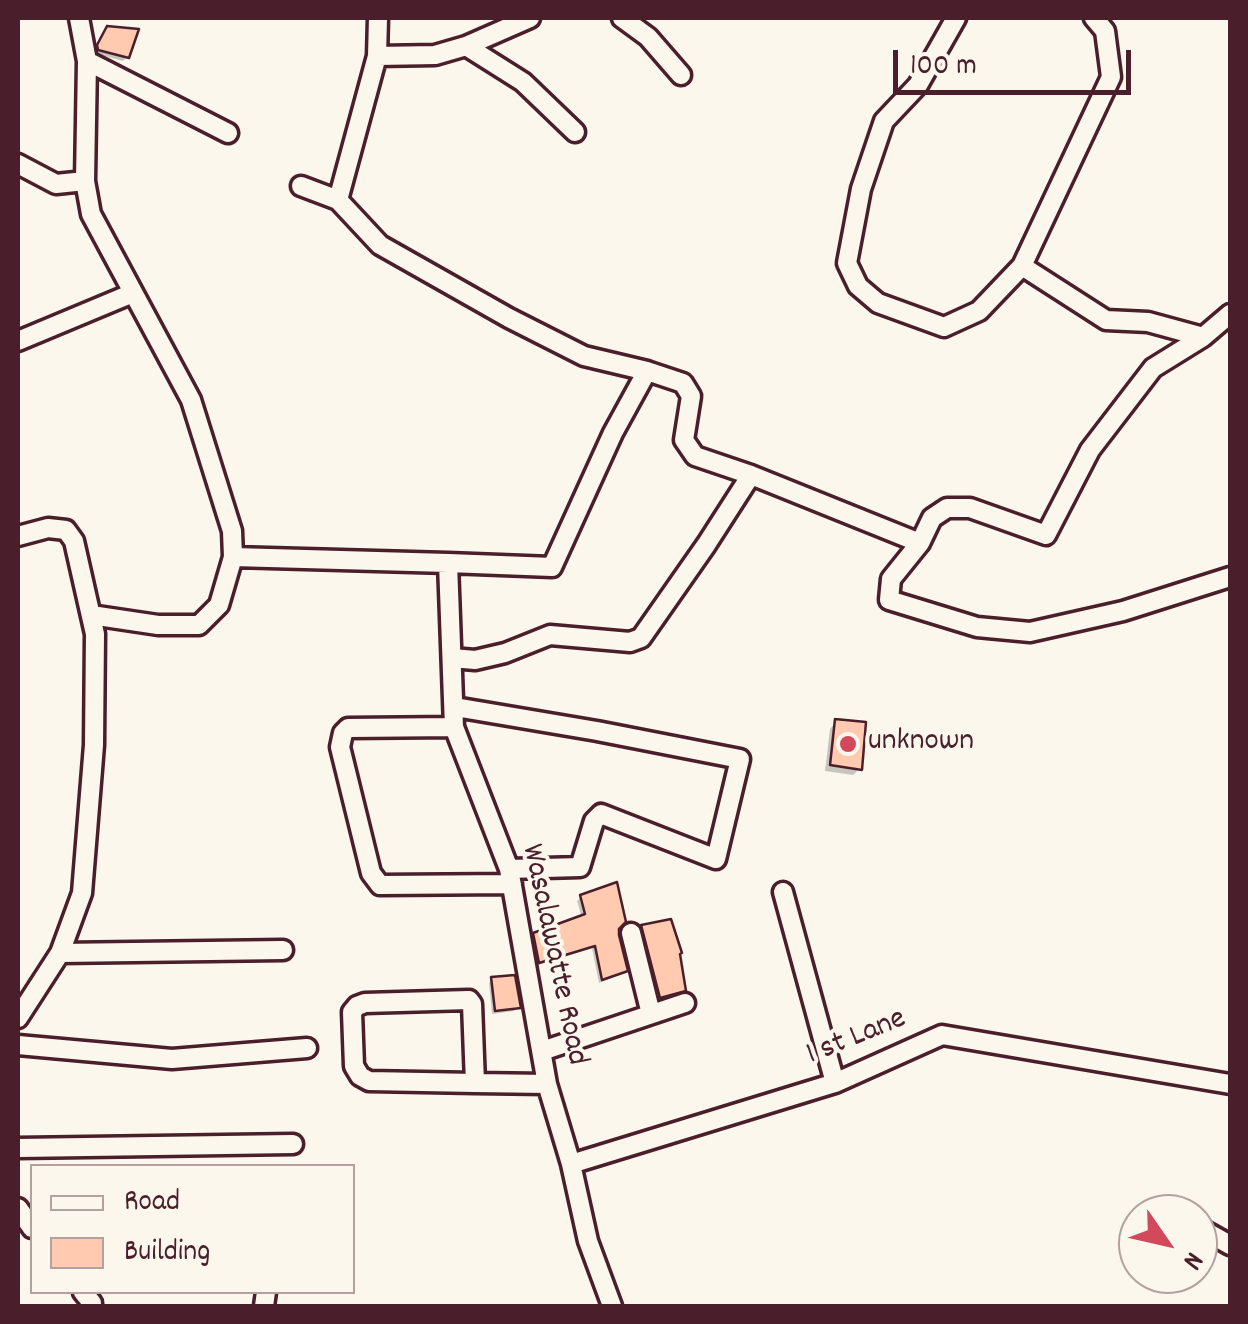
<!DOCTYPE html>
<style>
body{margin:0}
#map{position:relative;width:1248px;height:1324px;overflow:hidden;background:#fbf7ec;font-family:Dekko,sans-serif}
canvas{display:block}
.frame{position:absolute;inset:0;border:20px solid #4a1f2b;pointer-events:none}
.legend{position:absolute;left:30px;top:1164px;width:325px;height:130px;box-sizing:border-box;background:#fbf7ec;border:2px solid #b4a19f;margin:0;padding:12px 18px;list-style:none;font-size:30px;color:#4a1f2b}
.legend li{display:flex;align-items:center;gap:20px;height:50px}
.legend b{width:50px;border:2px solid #b4a19f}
.north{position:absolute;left:1118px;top:1194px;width:100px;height:100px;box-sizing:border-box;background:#fbf7ec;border:2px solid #b4a19f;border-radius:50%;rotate:124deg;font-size:28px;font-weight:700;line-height:40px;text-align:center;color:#4a1f2b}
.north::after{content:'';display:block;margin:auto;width:35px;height:45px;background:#d1495b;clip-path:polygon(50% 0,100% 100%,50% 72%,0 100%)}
.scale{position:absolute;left:893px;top:50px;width:238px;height:45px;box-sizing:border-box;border:5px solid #4a1f2b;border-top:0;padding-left:12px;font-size:30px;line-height:35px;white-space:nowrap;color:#4a1f2b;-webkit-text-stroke:8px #fbf7ec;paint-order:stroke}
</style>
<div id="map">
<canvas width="1248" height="1324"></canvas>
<div class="frame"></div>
<ul class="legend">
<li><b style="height:12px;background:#fbf7ec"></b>Road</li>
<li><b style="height:28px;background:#ffcab0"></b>Building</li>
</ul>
<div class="north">N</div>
<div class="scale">100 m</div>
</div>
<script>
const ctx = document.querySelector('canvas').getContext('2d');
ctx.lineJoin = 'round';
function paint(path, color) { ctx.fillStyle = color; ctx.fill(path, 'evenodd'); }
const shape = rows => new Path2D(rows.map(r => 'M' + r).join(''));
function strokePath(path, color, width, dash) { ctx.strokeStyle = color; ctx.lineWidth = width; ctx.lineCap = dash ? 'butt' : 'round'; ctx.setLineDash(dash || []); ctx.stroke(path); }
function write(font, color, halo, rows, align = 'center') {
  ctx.font = font + ' Dekko,sans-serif'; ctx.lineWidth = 8; ctx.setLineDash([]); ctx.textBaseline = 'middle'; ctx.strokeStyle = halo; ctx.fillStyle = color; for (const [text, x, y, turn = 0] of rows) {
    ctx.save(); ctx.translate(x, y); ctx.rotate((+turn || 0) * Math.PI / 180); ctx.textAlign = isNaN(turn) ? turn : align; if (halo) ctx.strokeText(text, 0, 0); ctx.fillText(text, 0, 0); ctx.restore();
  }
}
const shadow = shape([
 [108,28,127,57,123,61,94,53,103,33],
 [836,722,859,769,853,775,825,771,830,729],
 [581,897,617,928,625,970,621,974,599,983,592,948,535,966,530,940,534,935,582,918,577,901],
 [642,928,684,990,680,994,656,1001,638,931],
 [493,979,518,1007,514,1011,492,1014,489,983]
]);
const building = shape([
 [107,26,139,29,129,58,98,50,97,45,107,26],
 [835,719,866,722,862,770,830,765,835,719],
 [617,882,626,922,619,929,619,935,628,971,602,980,595,946,539,963,533,933,585,914,580,895,617,882],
 [671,919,682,953,680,954,686,991,660,998,641,925,671,919],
 [515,975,521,1008,495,1011,491,977,515,975]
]);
const minor = shape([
 [79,18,87,61,85,181,91,214,191,400,232,531,233,557,448,563,454,727,509,869,547,1084,571,1164,588,1241,612,1306],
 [622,18,648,37,681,75],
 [956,18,918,85,884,121,861,189,847,263,858,286,878,303,944,327,979,311,1022,266,1111,77,1105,31,1094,18],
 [466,46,523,82,575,132],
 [377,56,435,55,466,46,530,18],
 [87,61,228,133],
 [18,164,56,184,85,181],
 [301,186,338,200,380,245,509,318,584,356,647,371,613,433,552,567,448,563],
 [338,200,377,56,378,18],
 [1022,266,1106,320,1148,322,1203,337,1230,314],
 [18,341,133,293],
 [647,371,683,383,691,396,684,440,695,456,751,475,920,543,891,579,889,600,977,627,1030,632,1123,611,1230,577],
 [18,536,48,528,66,530,74,541,95,634,94,745,82,893,60,953,18,1018],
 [920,543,932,518,947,508,970,508,1046,535,1090,450,1153,368,1203,337],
 [91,615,158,625,199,625,219,605,233,557],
 [452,658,475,660,505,653,550,635,630,642,641,638,706,545,751,475],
 [455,707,597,731,740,759,716,859,601,814,594,821,580,867,509,869],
 [454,727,348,728,343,733,340,747,371,873,380,885,512,884],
 [783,892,835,1083],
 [631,933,651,1014],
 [60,953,283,950],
 [18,1045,172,1059,307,1048],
 [542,1051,685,1003],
 [475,1083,472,1004,469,1000,365,1003,357,1006,352,1012,354,1066,360,1076,369,1081,475,1083,547,1084],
 [18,1148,293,1144],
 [571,1164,835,1083,942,1035,1230,1084],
 [18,1208,32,1228],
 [1198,1227,1230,1245],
 [83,1292,92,1303,92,1306],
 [264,1306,266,1292]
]);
const markers = [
 [848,744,10,"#d1495b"]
];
const poiNames = [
 ["unknown",868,744]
];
const streetNames = [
 ["Wasalawatte Road",552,955,78],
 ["1 st Lane",857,1039,-22]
];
paint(shadow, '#0003');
paint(building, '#ffcab0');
strokePath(building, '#4a1f2b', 2.5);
strokePath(minor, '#4a1f2b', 25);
strokePath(minor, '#fbf7ec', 18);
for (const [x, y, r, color] of markers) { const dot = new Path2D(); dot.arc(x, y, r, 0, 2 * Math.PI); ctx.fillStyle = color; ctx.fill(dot); strokePath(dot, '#fbf7ec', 4); }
write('32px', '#4a1f2b', '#fbf7ec', poiNames, 'left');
write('32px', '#4a1f2b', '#fbf7ec', streetNames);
</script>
